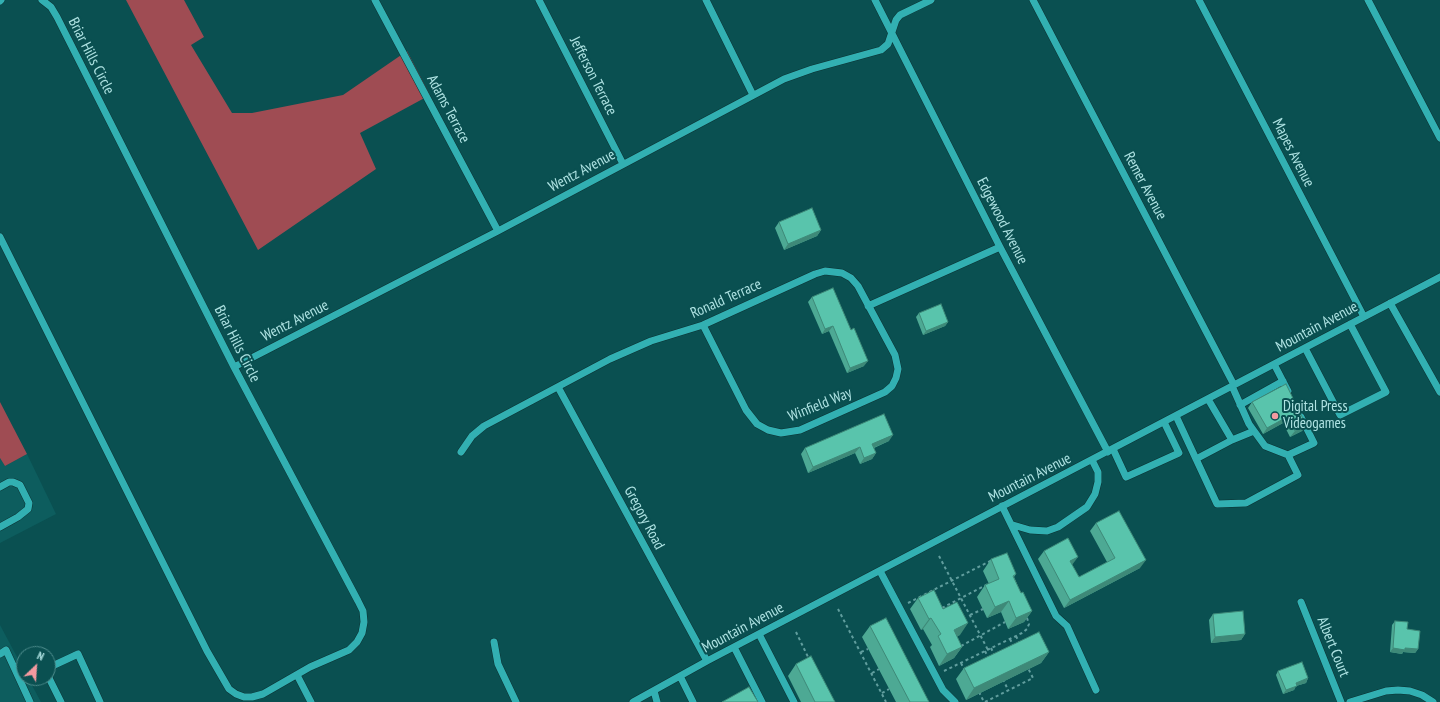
<!DOCTYPE html>
<style>
body{margin:0}
#map{position:relative;width:1440px;height:702px;overflow:hidden;background:#0a5051;font-family:"PT Sans Narrow",sans-serif}
canvas{display:block}
.north{position:absolute;left:16px;top:646px;width:40px;height:40px;box-sizing:border-box;background:#0a5051;border:1px solid #4c8b8b;border-radius:50%;rotate:25deg;font-size:11px;font-weight:700;line-height:16px;text-align:center;color:#afe3e3}
.north::after{content:'';display:block;margin:auto;width:14px;height:18px;background:#f49aa0;clip-path:polygon(50% 0,100% 100%,50% 72%,0 100%)}
</style>
<div id="map">
<canvas width="1440" height="702"></canvas>
<div class="north">N</div>
</div>
<script>
const ctx = document.querySelector('canvas').getContext('2d');
ctx.lineJoin = 'round';
function paint(path, color) { ctx.fillStyle = color; ctx.fill(path, 'evenodd'); }
const shape = rows => new Path2D(rows.map(r => 'M' + r).join(''));
function strokePath(path, color, width, dash) { ctx.strokeStyle = color; ctx.lineWidth = width; ctx.lineCap = dash ? 'butt' : 'round'; ctx.setLineDash(dash || []); ctx.stroke(path); }
function write(font, color, halo, rows, align = 'center') {
  ctx.font = font + ' "PT Sans Narrow",sans-serif'; ctx.lineWidth = 4; ctx.setLineDash([]); ctx.textBaseline = 'middle'; ctx.strokeStyle = halo; ctx.fillStyle = color; for (const [text, x, y, turn = 0] of rows) {
    ctx.save(); ctx.translate(x, y); ctx.rotate((+turn || 0) * Math.PI / 180); ctx.textAlign = isNaN(turn) ? turn : align; if (halo) ctx.strokeText(text, 0, 0); ctx.fillText(text, 0, 0); ctx.restore();
  }
}
const built = shape([
 [27,454,56,514,0,543,0,458,5,466],
 [0,625,24,670,24,678,28,678,41,702,0,702]
]);
const green = shape([
 [126,0,184,0,204,37,191,45,232,113,252,113,343,95,407,51,430,95,360,133,376,169,258,250],
 [0,402,27,454,5,466,0,458]
]);
const path = shape([
 [939,556,988,650],
 [908,603,998,557],
 [942,608,988,584],
 [838,609,886,702],
 [970,615,983,609],
 [796,632,809,659],
 [1016,636,1020,644],
 [1010,639,1014,647],
 [961,646,1005,622],
 [991,648,995,656],
 [985,651,989,659],
 [861,652,868,649],
 [961,663,965,671],
 [944,671,1022,633,1027,629,1029,624,1026,615],
 [872,673,879,669],
 [1003,679,1008,690],
 [979,692,984,702],
 [882,693,889,689],
 [985,702,1033,678,1028,668]
]);
const minor = shape([
 [375,0,498,231],
 [539,0,623,164],
 [706,0,753,95],
 [875,0,1000,247,1108,452],
 [1033,0,1234,385],
 [1199,0,1364,317],
 [1368,0,1440,138],
 [0,1,1,0],
 [0,237,207,651,229,689,236,694,244,697,252,697,263,694,310,667,349,650,357,642,362,633,364,622,363,611,358,601,234,367,57,17,51,7,42,0],
 [1390,303,1440,392],
 [868,306,1000,247],
 [1305,348,1340,415,1386,392,1350,324],
 [1274,364,1288,391],
 [234,367,498,231,784,79,812,69,881,50,888,44,896,20,900,15,931,0],
 [1232,386,1249,424,1265,446,1288,455],
 [558,387,707,661],
 [1208,399,1232,440,1254,431],
 [1240,405,1283,381],
 [1176,416,1217,504,1246,503,1298,475,1288,455,1314,443,1301,417],
 [1113,449,1126,477,1179,453,1164,422],
 [461,452,472,436,484,426,610,359,651,341,703,325,815,274,825,271,842,273,851,278,858,286,895,355,898,369,896,378,892,386,885,392,800,430,781,433,768,430,757,424,746,410,703,325],
 [1196,459,1232,440],
 [0,487,9,482,13,482,20,485,29,503,28,509,18,517,0,527],
 [1002,506,1056,616,1067,626,1096,690],
 [1013,525,1030,530,1047,531,1058,527,1087,507,1095,494,1098,482,1098,472,1092,460],
 [880,571,943,690,955,702],
 [1301,602,1341,702],
 [759,634,794,702],
 [494,642,498,664,516,702],
 [734,647,762,702],
 [0,654,6,650,30,702],
 [48,668,78,654,100,702],
 [48,674,50,680,61,702],
 [297,675,311,702],
 [680,676,693,702],
 [654,691,657,702],
 [633,702,707,661,1440,277],
 [1350,702,1386,691,1398,690,1410,691,1422,695,1433,702]
]);
const wall = shape([
 [779,222,821,230,817,236,784,250,775,228],
 [812,297,864,366,847,373,829,331,822,334,808,302],
 [919,313,948,322,945,326,923,335,916,317],
 [1252,402,1306,425,1302,431,1290,437,1283,423,1263,434,1248,408],
 [889,441,874,448,876,453,872,459,860,464,855,453,808,473,801,454,805,448],
 [1096,523,1140,568,1064,608,1038,559,1044,551,1072,565,1079,577,1107,562,1090,531],
 [991,559,1016,574,1014,577,1021,593,1032,611,1024,622,1008,629,1001,612,987,618,977,597,985,585,989,584,983,571],
 [918,598,943,609,960,635,957,636,962,647,954,658,939,666,930,647,932,645,923,629,921,630,910,609],
 [1213,614,1245,634,1241,640,1211,643,1209,620],
 [1395,621,1407,629,1418,649,1415,653,1403,652,1402,654,1390,652,1392,625],
 [870,626,929,702,896,702,862,637],
 [1049,652,1041,663,966,700,956,679,964,668],
 [796,664,835,702,801,702,788,676],
 [1278,671,1308,678,1306,683,1296,686,1294,690,1283,694,1276,675]
]);
const shadedWall = shape([
 [821,230,817,236,784,250,788,244],
 [948,322,945,326,923,335,926,331],
 [833,326,829,331,822,334,825,329],
 [868,361,864,366,847,373,850,368],
 [1287,417,1283,423,1263,434,1267,428],
 [1306,425,1302,431,1290,437,1295,431],
 [893,435,889,441,868,450,872,444],
 [860,447,855,453,808,473,813,467],
 [876,453,872,459,860,464,864,458],
 [1078,557,1072,565,1064,569,1070,561],
 [1146,560,1140,568,1064,608,1070,600],
 [1009,601,1001,612,987,618,995,607],
 [1032,611,1024,622,1008,629,1016,618],
 [931,618,923,629,921,630,929,619],
 [968,623,960,635,946,642,954,630],
 [1245,634,1241,640,1211,643,1215,637],
 [962,647,954,658,939,666,947,654],
 [1393,648,1405,648,1418,649,1415,653,1403,652,1402,654,1390,652],
 [1049,652,1041,663,966,700,974,688],
 [1308,678,1306,683,1296,686,1294,690,1283,694,1286,690,1296,683]
]);
const building = shape([
 [812,208,821,230,788,244,779,222,812,208],
 [833,288,851,330,854,328,868,361,850,368,833,326,825,329,812,297,833,288],
 [941,304,948,322,926,331,919,313,941,304],
 [1286,384,1306,425,1295,431,1287,417,1267,428,1252,402,1286,384],
 [884,414,893,435,872,444,876,453,864,458,860,447,813,467,805,448,884,414],
 [1119,511,1146,560,1070,600,1044,551,1068,538,1078,557,1070,561,1079,577,1115,558,1096,523,1119,511],
 [1007,553,1016,574,1013,576,1021,593,1023,592,1032,611,1016,618,1009,601,995,607,985,585,999,579,991,559,1007,553],
 [934,590,943,609,957,602,968,623,954,630,962,647,947,654,938,636,941,634,931,618,929,619,918,598,934,590],
 [1243,611,1245,634,1215,637,1213,614,1243,611],
 [886,618,929,702,910,702,870,626,886,618],
 [1395,621,1408,622,1407,629,1420,631,1418,649,1405,648,1405,650,1393,648,1395,621],
 [1039,632,1049,652,974,688,964,668,1039,632],
 [811,656,835,702,815,702,796,664,811,656],
 [1302,662,1308,678,1296,683,1297,686,1286,690,1278,671,1302,662],
 [749,687,758,702,722,702,749,687]
]);
const markers = [
 [1275,416,4,"#f49aa0"]
];
const streetNames = [
 ["Briar Hills Circle",91,56,63],
 ["Jefferson Terrace",593,76,63],
 ["Adams Terrace",448,109,62],
 ["Mapes Avenue",1293,153,63],
 ["Wentz Avenue",582,171,-28],
 ["Remer Avenue",1145,186,62],
 ["Edgewood Avenue",1002,221,63],
 ["Ronald Terrace",726,299,-24],
 ["Wentz Avenue",295,321,-27],
 ["Mountain Avenue",1317,327,-28],
 ["Briar Hills Circle",237,344,63],
 ["Winfield Way",820,405,-22],
 ["Mountain Avenue",1030,478,-27],
 ["Gregory Road",644,518,62],
 ["Mountain Avenue",743,628,-28],
 ["Albert Court",1333,647,68]
];
const poiNames = [
 ["Digital Press",1283,407],
 ["Videogames",1283,424]
];
paint(built, '#0d5d5e');
paint(green, '#9f4c53');
strokePath(minor, '#0c3233', 8);
strokePath(path, '#619e9e', 2, [3, 3]);
strokePath(minor, '#32b0b2', 7);
paint(wall, '#4da994');
paint(shadedWall, '#3e8978');
paint(building, '#59c4ac');
strokePath(building, '#3e8978', 1);
for (const [x, y, r, color] of markers) { const dot = new Path2D(); dot.arc(x, y, r, 0, 2 * Math.PI); ctx.fillStyle = color; ctx.fill(dot); strokePath(dot, '#0a5051', 1.5); }
write('15px', '#afe3e3', '#0a5051', streetNames);
write('15px', '#afe3e3', '#0a5051', poiNames, 'left');
</script>
